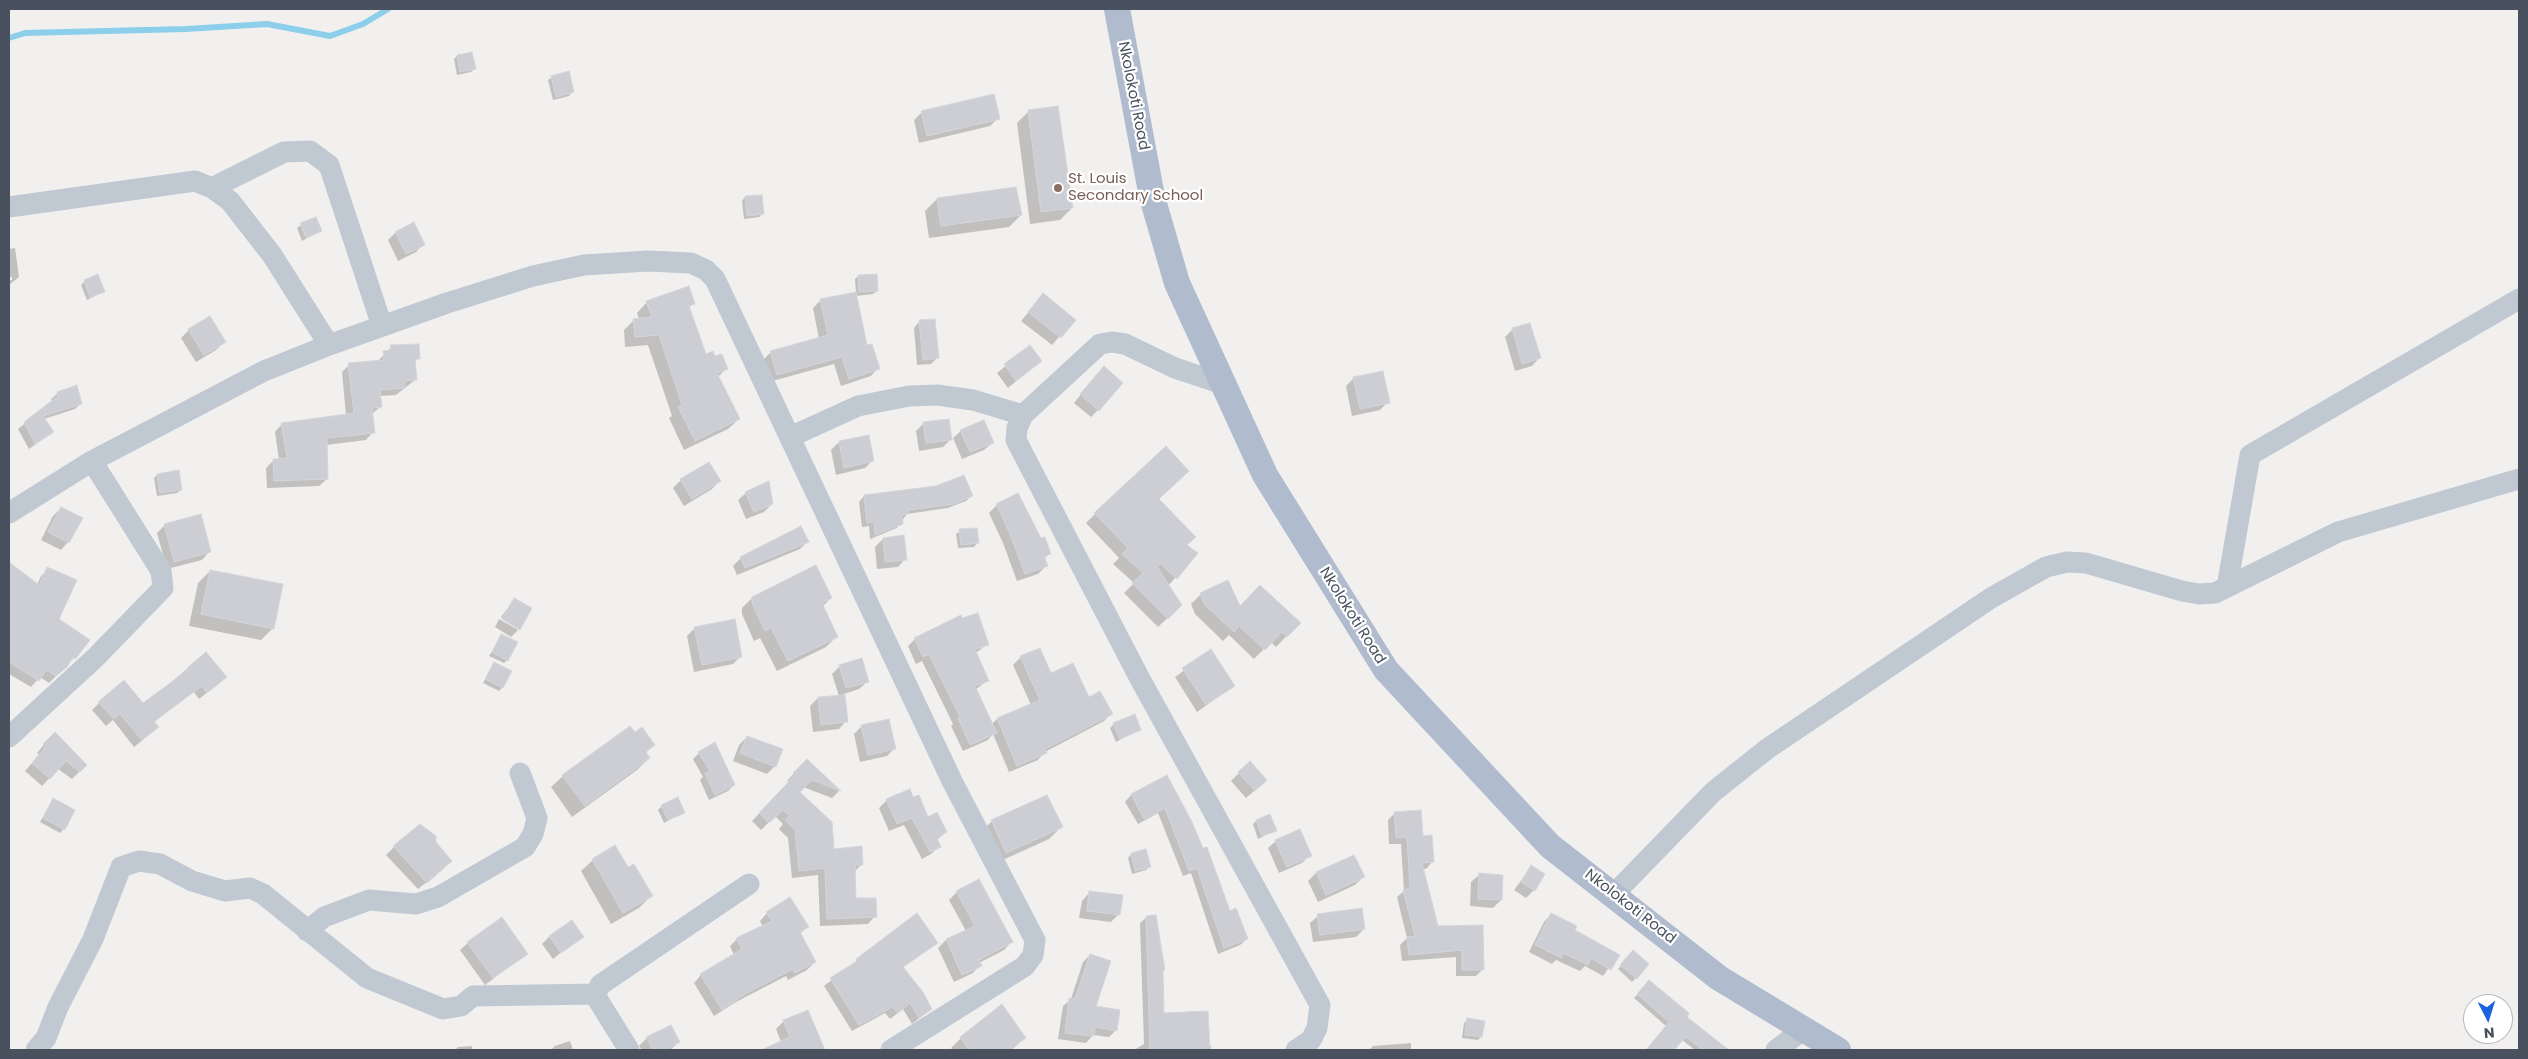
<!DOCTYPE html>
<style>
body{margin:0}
#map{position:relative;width:2528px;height:1059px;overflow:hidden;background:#f2f0ef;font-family:Poppins,sans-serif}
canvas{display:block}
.frame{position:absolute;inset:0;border:10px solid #48515d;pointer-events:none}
.north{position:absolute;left:2463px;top:994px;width:50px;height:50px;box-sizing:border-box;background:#fff;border:1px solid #b6b9be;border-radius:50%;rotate:175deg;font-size:14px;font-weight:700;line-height:20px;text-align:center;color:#48515d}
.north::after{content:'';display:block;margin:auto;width:18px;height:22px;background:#1c61e0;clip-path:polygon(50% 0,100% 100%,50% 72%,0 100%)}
</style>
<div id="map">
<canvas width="2528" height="1059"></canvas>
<div class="frame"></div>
<div class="north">N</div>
</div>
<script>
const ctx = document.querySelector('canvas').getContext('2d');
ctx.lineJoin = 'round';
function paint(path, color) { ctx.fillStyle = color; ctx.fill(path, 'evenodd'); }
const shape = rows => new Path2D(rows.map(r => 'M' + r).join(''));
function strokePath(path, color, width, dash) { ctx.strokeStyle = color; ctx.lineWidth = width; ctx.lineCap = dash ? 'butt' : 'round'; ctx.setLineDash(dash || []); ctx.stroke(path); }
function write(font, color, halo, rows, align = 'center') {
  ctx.font = font + ' Poppins,sans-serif'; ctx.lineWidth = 4.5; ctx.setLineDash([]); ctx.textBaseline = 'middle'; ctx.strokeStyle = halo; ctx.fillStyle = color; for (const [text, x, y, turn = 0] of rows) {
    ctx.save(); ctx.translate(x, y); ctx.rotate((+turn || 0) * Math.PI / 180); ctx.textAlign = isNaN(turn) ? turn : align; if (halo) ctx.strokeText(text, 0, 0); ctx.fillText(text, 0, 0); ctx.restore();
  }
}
const shadow = shape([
 [457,56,474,69,471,72,457,75,454,59],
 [552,77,572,92,569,96,553,100,548,80],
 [1029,111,1072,208,1060,220,1030,224,1017,123],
 [922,112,998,118,990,126,919,143,914,120],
 [745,197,762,214,759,217,744,219,742,201],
 [937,199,1021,215,1009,227,929,238,925,211],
 [301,225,320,231,302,241,297,228],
 [395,233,423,244,416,252,398,261,388,240],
 [15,248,19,277,9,285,9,280,12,280,12,277,9,277,9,249],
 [858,276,877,291,873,294,856,296,866,347,878,368,871,376,841,386,834,364,769,382,763,360,771,352,819,339,813,308,821,300,856,293,855,279],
 [85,281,103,292,87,300,81,285],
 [1043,295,1074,320,1052,345,1021,321],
 [647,302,693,303,689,308,706,356,714,358,726,369,718,377,739,419,728,429,684,450,669,418,672,416,648,345,625,347,624,330,634,320,639,319,637,313],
 [920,321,937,358,931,364,917,365,914,328],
 [1513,329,1539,358,1532,366,1515,371,1505,337],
 [189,330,224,342,216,350,196,362,181,338],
 [391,347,418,358,414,363,415,380,396,395,380,396,381,406,372,414,373,432,366,440,326,445,327,479,319,486,267,488,266,468,274,460,279,460,275,432,282,424,346,415,342,372,349,365,377,362],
 [1029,347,1040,361,1008,388,997,373],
 [1096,376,1098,410,1091,417,1074,403],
 [1354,378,1388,402,1380,410,1352,416,1346,386],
 [58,393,81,403,75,409,44,419,53,432,29,449,18,429,52,402,51,399],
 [924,423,951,439,943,447,919,451,916,431],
 [961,431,992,443,984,450,962,459,953,438],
 [868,437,873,460,865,468,836,475,831,450,839,442],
 [157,475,181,490,177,493,157,496,154,478],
 [681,480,719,481,712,489,684,506,673,488],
 [937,487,971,496,966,501,948,508,907,514,897,528,870,539,869,526,862,527,859,502,864,496],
 [746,493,772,504,764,512,746,519,738,500],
 [1018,495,1049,554,1044,559,1046,566,1038,574,1017,581,1003,543,989,513,996,506],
 [1157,499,1186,546,1196,553,1168,586,1181,605,1158,627,1124,593,1134,583,1113,564,1119,558,1086,523,1095,514],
 [61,508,68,542,61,550,41,540,53,516],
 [165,525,209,552,202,560,167,569,157,533],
 [960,531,977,543,974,547,958,548,956,534],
 [883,539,905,559,898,567,877,569,875,547],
 [808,541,800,549,737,575,733,566,741,558],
 [9,563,37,585,41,576,48,569,57,619,76,656,49,683,40,677,31,687,9,674],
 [210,571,273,628,261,640,189,626,198,583],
 [1201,594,1239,608,1299,623,1276,647,1271,642,1254,659,1229,635,1223,641,1195,614,1191,604],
 [752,598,831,598,822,607,837,636,826,647,777,671,760,638,754,641,742,614,742,608],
 [514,600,530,609,518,629,501,617],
 [499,619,518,630,511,637,495,627],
 [695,628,741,656,733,664,694,672,687,636],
 [502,636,507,660,504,663,489,656],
 [915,639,987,644,976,653,988,680,975,690,991,725,997,719,1031,705,1013,665,1020,658,1039,649,1051,674,1111,714,1104,721,1045,752,1038,760,1009,772,993,734,988,740,963,751,951,726,953,724,922,661,916,664,908,646],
 [1211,651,1233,686,1197,712,1175,677],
 [494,664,502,688,499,691,483,683],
 [840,666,867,682,859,689,844,694,846,721,839,729,813,732,810,706,818,698,839,696,832,674],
 [187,669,218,684,199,699,194,692,154,722,150,734,134,747,113,720,106,726,92,710,99,703,143,705],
 [1114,724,1140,729,1116,742,1110,728],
 [862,726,895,748,887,756,860,762,854,734],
 [635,734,653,745,645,753,649,758,637,770,572,817,551,787,563,776],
 [747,737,775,766,767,774,733,761,739,745],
 [47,741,80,771,72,779,58,769,42,786,25,771,39,755,37,753],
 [699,753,734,785,728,791,709,800,700,780,703,777,693,759],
 [807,760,839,791,832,798,803,787,798,792,833,850,862,864,854,872,855,900,875,916,868,924,820,926,818,875,792,878,788,838,779,829,783,824,775,816,761,830,752,821,790,782,787,781],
 [1250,762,1258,788,1246,798,1231,781],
 [1166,777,1230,912,1247,939,1240,945,1218,954,1191,873,1183,876,1158,813,1138,824,1125,802,1131,795],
 [53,799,64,829,60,833,40,822],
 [912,799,928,818,946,832,937,840,939,847,931,854,922,859,904,825,889,831,879,808,887,800],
 [662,806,683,812,664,823,658,810],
 [1395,813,1422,838,1432,862,1426,869,1422,869,1437,927,1482,927,1482,970,1476,976,1456,976,1456,957,1402,961,1400,945,1407,938,1397,897,1404,891,1401,844,1389,844,1388,820],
 [992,821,1061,827,1049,839,994,864,980,833],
 [1256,821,1275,830,1258,839,1253,824],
 [1276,841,1310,855,1302,863,1279,873,1268,848],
 [394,847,443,869,418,889,386,855],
 [1145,851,1149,867,1146,870,1132,874,1128,858,1131,854],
 [1354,856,1363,877,1355,885,1318,902,1308,881,1316,873],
 [593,860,627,869,651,896,639,908,611,924,581,871],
 [1531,867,1534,890,1526,898,1514,890],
 [1479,875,1501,900,1493,908,1470,906,1471,882],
 [957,892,1011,942,1004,950,979,963,980,965,973,973,954,982,938,948,946,940,966,931,949,900],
 [1089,893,1119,914,1111,922,1079,918,1082,901],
 [767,913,807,927,800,934,815,962,807,970,788,980,786,976,736,1002,714,1016,694,983,701,975,734,955,730,946,737,939,763,927,760,921],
 [1551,914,1573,930,1618,955,1603,976,1585,966,1580,971,1556,960,1552,964,1529,952,1544,922],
 [917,915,936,943,902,968,931,1009,912,1024,903,1009,890,1019,885,1013,852,1031,824,986],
 [1318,916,1364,929,1356,937,1313,942,1310,923],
 [1147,917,1161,972,1163,1014,1211,1046,1211,1050,1134,1050,1144,1044,1140,923],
 [550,936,582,936,553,959,542,944],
 [468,943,526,954,485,985,460,950],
 [1090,955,1095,1007,1116,1030,1109,1037,1093,1035,1086,1043,1058,1039,1063,1006,1071,999,1083,962],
 [1630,956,1648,965,1632,982,1618,969],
 [1649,982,1685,1017,1717,1042,1711,1050,1695,1050,1682,1040,1673,1050,1648,1049,1667,1027,1634,998],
 [1002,1006,1024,1038,1015,1047,1010,1050,953,1050,951,1048,961,1038],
 [807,1012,823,1050,764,1050,781,1042,776,1029,784,1021],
 [1467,1020,1481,1037,1478,1040,1462,1038,1464,1023],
 [647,1038,679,1042,670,1050,642,1050,639,1046],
 [570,1041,573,1050,551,1050,555,1046],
 [1411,1043,1411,1050,1369,1050,1373,1046],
 [472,1046,472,1050,455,1050,458,1047]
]);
const stream = shape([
 [9,38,25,33,186,29,267,24,330,36,363,24,388,9]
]);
const building = shape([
 [472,52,476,69,460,72,457,55,472,52],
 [569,71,574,92,556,97,551,76,569,71],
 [994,94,1000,119,927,136,921,111,994,94],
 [1058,106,1073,208,1041,212,1028,110,1058,106],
 [1016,187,1022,215,941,226,937,198,1016,187],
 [762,195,764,214,747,216,745,196,762,195],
 [316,217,322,231,306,238,300,223,316,217],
 [414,222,425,245,406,254,395,232,414,222],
 [98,274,105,292,90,297,84,280,98,274],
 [877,274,878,291,859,292,858,275,877,274],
 [689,286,695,304,689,306,706,354,713,351,715,356,722,354,728,369,717,373,740,419,695,441,678,407,682,405,659,335,635,337,633,319,652,317,646,301,689,286],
 [856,292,867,345,872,344,880,369,849,379,842,357,777,375,770,351,828,335,820,299,856,292],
 [1043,293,1076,320,1061,338,1028,312,1043,293],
 [210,316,226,342,204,355,188,329,210,316],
 [935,319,939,358,923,360,919,320,935,319],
 [1530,323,1541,358,1522,364,1512,328,1530,323],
 [419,344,420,359,415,359,417,380,405,381,405,388,380,390,382,407,372,408,375,433,327,438,328,479,274,481,273,459,287,458,281,423,354,413,348,363,384,360,383,351,391,350,390,345,419,344],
 [1030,345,1042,361,1016,381,1004,364,1030,345],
 [1104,366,1123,383,1099,411,1080,394,1104,366],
 [1383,371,1390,403,1360,409,1353,377,1383,371],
 [77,385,82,404,43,416,54,432,35,444,24,422,58,396,57,392,77,385],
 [949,419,952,440,926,443,923,422,949,419],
 [984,420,994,443,970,452,960,430,984,420],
 [869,435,874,461,844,468,839,441,869,435],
 [1166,446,1189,471,1159,499,1196,537,1187,545,1198,553,1177,579,1161,564,1157,567,1182,605,1168,619,1132,583,1143,573,1122,554,1128,548,1094,513,1166,446],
 [709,462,721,481,692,499,680,479,709,462],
 [179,470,182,490,160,493,157,474,179,470],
 [964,475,973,496,954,504,908,510,908,514,902,515,903,524,875,535,874,522,867,523,864,495,936,486,964,475],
 [769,481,773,504,754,512,745,492,769,481],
 [1018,493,1041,538,1045,537,1051,554,1044,556,1048,566,1025,574,1010,534,996,504,1018,493],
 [61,507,83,518,69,543,48,532,61,507],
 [201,514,211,552,174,562,164,524,201,514],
 [801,526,809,542,745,568,740,557,801,526],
 [977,528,979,543,961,545,959,529,977,528],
 [904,535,907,560,885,562,883,538,904,535],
 [9,562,39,585,47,567,77,580,59,619,90,640,77,657,75,659,73,657,67,667,56,676,46,670,39,681,9,662,9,562],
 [816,565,832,598,822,603,838,637,788,661,771,628,765,631,752,603,752,597,816,565],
 [210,570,283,584,274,629,201,614,210,570],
 [1228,580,1240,606,1260,585,1301,623,1287,637,1282,632,1265,650,1239,626,1234,632,1204,604,1200,593,1228,580],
 [514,598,532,608,520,630,502,619,514,598],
 [978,613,989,645,975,649,989,681,975,686,997,733,970,745,958,718,960,717,929,654,923,657,914,638,961,615,962,618,978,613],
 [735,619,742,657,702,665,694,627,735,619],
 [501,634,518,642,508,661,492,652,501,634],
 [1040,648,1051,673,1073,663,1089,697,1100,691,1113,714,1045,749,1047,753,1017,766,997,718,1040,700,1020,656,1040,648],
 [1211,649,1235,686,1206,705,1182,668,1211,649],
 [206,652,227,677,207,693,202,686,154,721,159,727,142,740,120,714,114,719,98,702,124,680,143,703,188,670,187,668,206,652],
 [862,658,869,682,846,688,839,665,862,658],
 [494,662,512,671,503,688,485,679,494,662],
 [845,695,848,722,821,725,818,697,845,695],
 [1135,714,1141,730,1120,739,1113,723,1135,714],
 [889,719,896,749,868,755,861,725,889,719],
 [630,726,635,732,642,727,655,745,646,752,650,758,585,806,562,775,630,726],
 [55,732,87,765,80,772,66,761,50,779,32,763,46,746,43,744,55,732],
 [747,736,783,749,776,767,740,753,747,736],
 [715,742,735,785,715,795,705,773,710,771,698,752,715,742],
 [807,759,841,791,812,780,800,792,832,822,834,849,862,846,863,865,855,865,856,898,876,898,877,917,827,919,825,868,799,871,795,830,785,820,790,816,783,810,769,823,759,813,796,774,793,773,807,759],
 [1250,761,1267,780,1255,791,1238,772,1250,761],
 [1167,775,1191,820,1203,848,1207,847,1230,911,1236,908,1248,939,1224,948,1197,868,1189,871,1165,808,1144,819,1131,794,1167,775],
 [910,789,913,797,919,795,928,817,937,812,947,832,937,838,941,847,930,852,912,818,897,824,886,799,910,789],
 [1047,795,1063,827,1006,853,991,820,1047,795],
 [678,797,685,813,668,820,661,805,678,797],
 [53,798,75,810,65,830,43,818,53,798],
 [1421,810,1423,836,1432,835,1434,862,1422,863,1438,926,1483,925,1484,970,1462,970,1462,950,1409,955,1407,937,1415,936,1403,890,1410,888,1407,837,1396,838,1394,812,1421,810],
 [1270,814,1277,831,1262,836,1256,820,1270,814],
 [420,824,436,836,436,842,452,861,427,883,393,846,420,824],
 [1300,829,1312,856,1287,867,1275,840,1300,829],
 [615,845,628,867,634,864,653,896,623,913,592,859,615,845],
 [1146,849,1151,867,1135,871,1131,853,1146,849],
 [1354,855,1365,877,1326,895,1316,872,1354,855],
 [1531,865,1545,874,1535,891,1521,882,1531,865],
 [1479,873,1503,875,1502,900,1478,899,1479,873],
 [979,879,1013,942,979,960,982,966,962,975,946,939,975,926,956,891,979,879],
 [1089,891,1123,895,1120,915,1087,911,1089,891],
 [790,897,809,927,800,932,816,962,795,973,793,969,745,994,722,1010,700,974,742,949,736,938,772,921,766,912,790,897],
 [1362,908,1365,929,1320,935,1317,914,1362,908],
 [917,913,938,943,903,967,923,992,932,1009,919,1018,910,1003,898,1013,892,1007,859,1025,830,978,857,961,856,959,917,913],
 [1551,913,1577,926,1575,930,1620,955,1611,970,1591,958,1588,965,1563,953,1561,958,1535,945,1551,913],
 [1156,915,1165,970,1163,970,1164,1013,1208,1011,1210,1050,1150,1050,1146,916,1156,915],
 [502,917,528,954,493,978,467,942,502,917],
 [572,920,584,937,561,953,549,936,572,920],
 [1633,950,1649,964,1637,979,1620,965,1633,950],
 [1090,954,1111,961,1096,1006,1120,1010,1117,1031,1095,1027,1094,1036,1065,1033,1069,998,1075,999,1090,954],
 [1649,980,1689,1013,1687,1017,1729,1050,1703,1050,1686,1037,1674,1050,1646,1050,1669,1022,1637,994,1649,980],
 [1002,1004,1026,1038,1008,1050,969,1050,960,1037,1002,1004],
 [808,1010,825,1050,761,1050,790,1037,783,1020,808,1010],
 [1467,1018,1485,1021,1482,1037,1465,1035,1467,1018],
 [671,1025,680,1042,664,1050,653,1050,646,1037,671,1025]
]);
const minor = shape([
 [212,188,284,152,310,151,329,165,382,326],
 [9,207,195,181,212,188,230,201,272,255,329,345],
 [1220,383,1175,368,1125,344,1112,342,1100,344,1023,415,1017,428,1016,440,1140,679,1320,1005,1317,1028,1311,1040,1296,1050],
 [790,437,858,406,909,396,937,395,973,400,1023,415],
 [9,513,92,461,264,371,329,345,447,303,533,276,584,265,648,261,691,263,706,270,715,279,953,783,1035,940,1033,955,1025,966,891,1050],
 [2227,587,2250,455,2519,299],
 [9,737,95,658,163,588,161,571,92,461],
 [1614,894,1713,792,1767,749,1991,598,2046,567,2067,562,2086,563,2182,591,2199,594,2215,593,2338,532,2519,479],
 [307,931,324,917,369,900,416,904,438,897,525,847,533,834,537,818,520,773],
 [36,1050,46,1038,58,1007,93,939,121,867,139,861,160,864,192,881,225,891,250,888,263,894,367,978,443,1009,461,1006,473,996,596,994],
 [629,1050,598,1000,596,994,600,985,749,884],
 [1776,1050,1803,1030]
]);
const major = shape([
 [1117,9,1152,197,1177,283,1265,475,1386,670,1550,846,1719,978,1838,1050]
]);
const markers = [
 [1058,188,5,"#8d6e63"]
];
const streetNames = [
 ["Nkolokoti Road",1133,96,79],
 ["Nkolokoti Road",1352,616,58],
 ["Nkolokoti Road",1630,907,38]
];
const educationNames = [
 ["St. Louis",1068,179],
 ["Secondary School",1068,196]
];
paint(shadow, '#0003');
strokePath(stream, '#8dcfeb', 6);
paint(building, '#ccced4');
strokePath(building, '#d4d5db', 1);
strokePath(minor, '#c0c8d1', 21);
strokePath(major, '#b0bcce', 26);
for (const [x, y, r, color] of markers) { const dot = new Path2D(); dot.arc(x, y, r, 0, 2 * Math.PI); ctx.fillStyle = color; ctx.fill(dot); strokePath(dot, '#fff', 2); }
write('15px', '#48515d', '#fff', streetNames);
write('15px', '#785e54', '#fff', educationNames, 'left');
</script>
